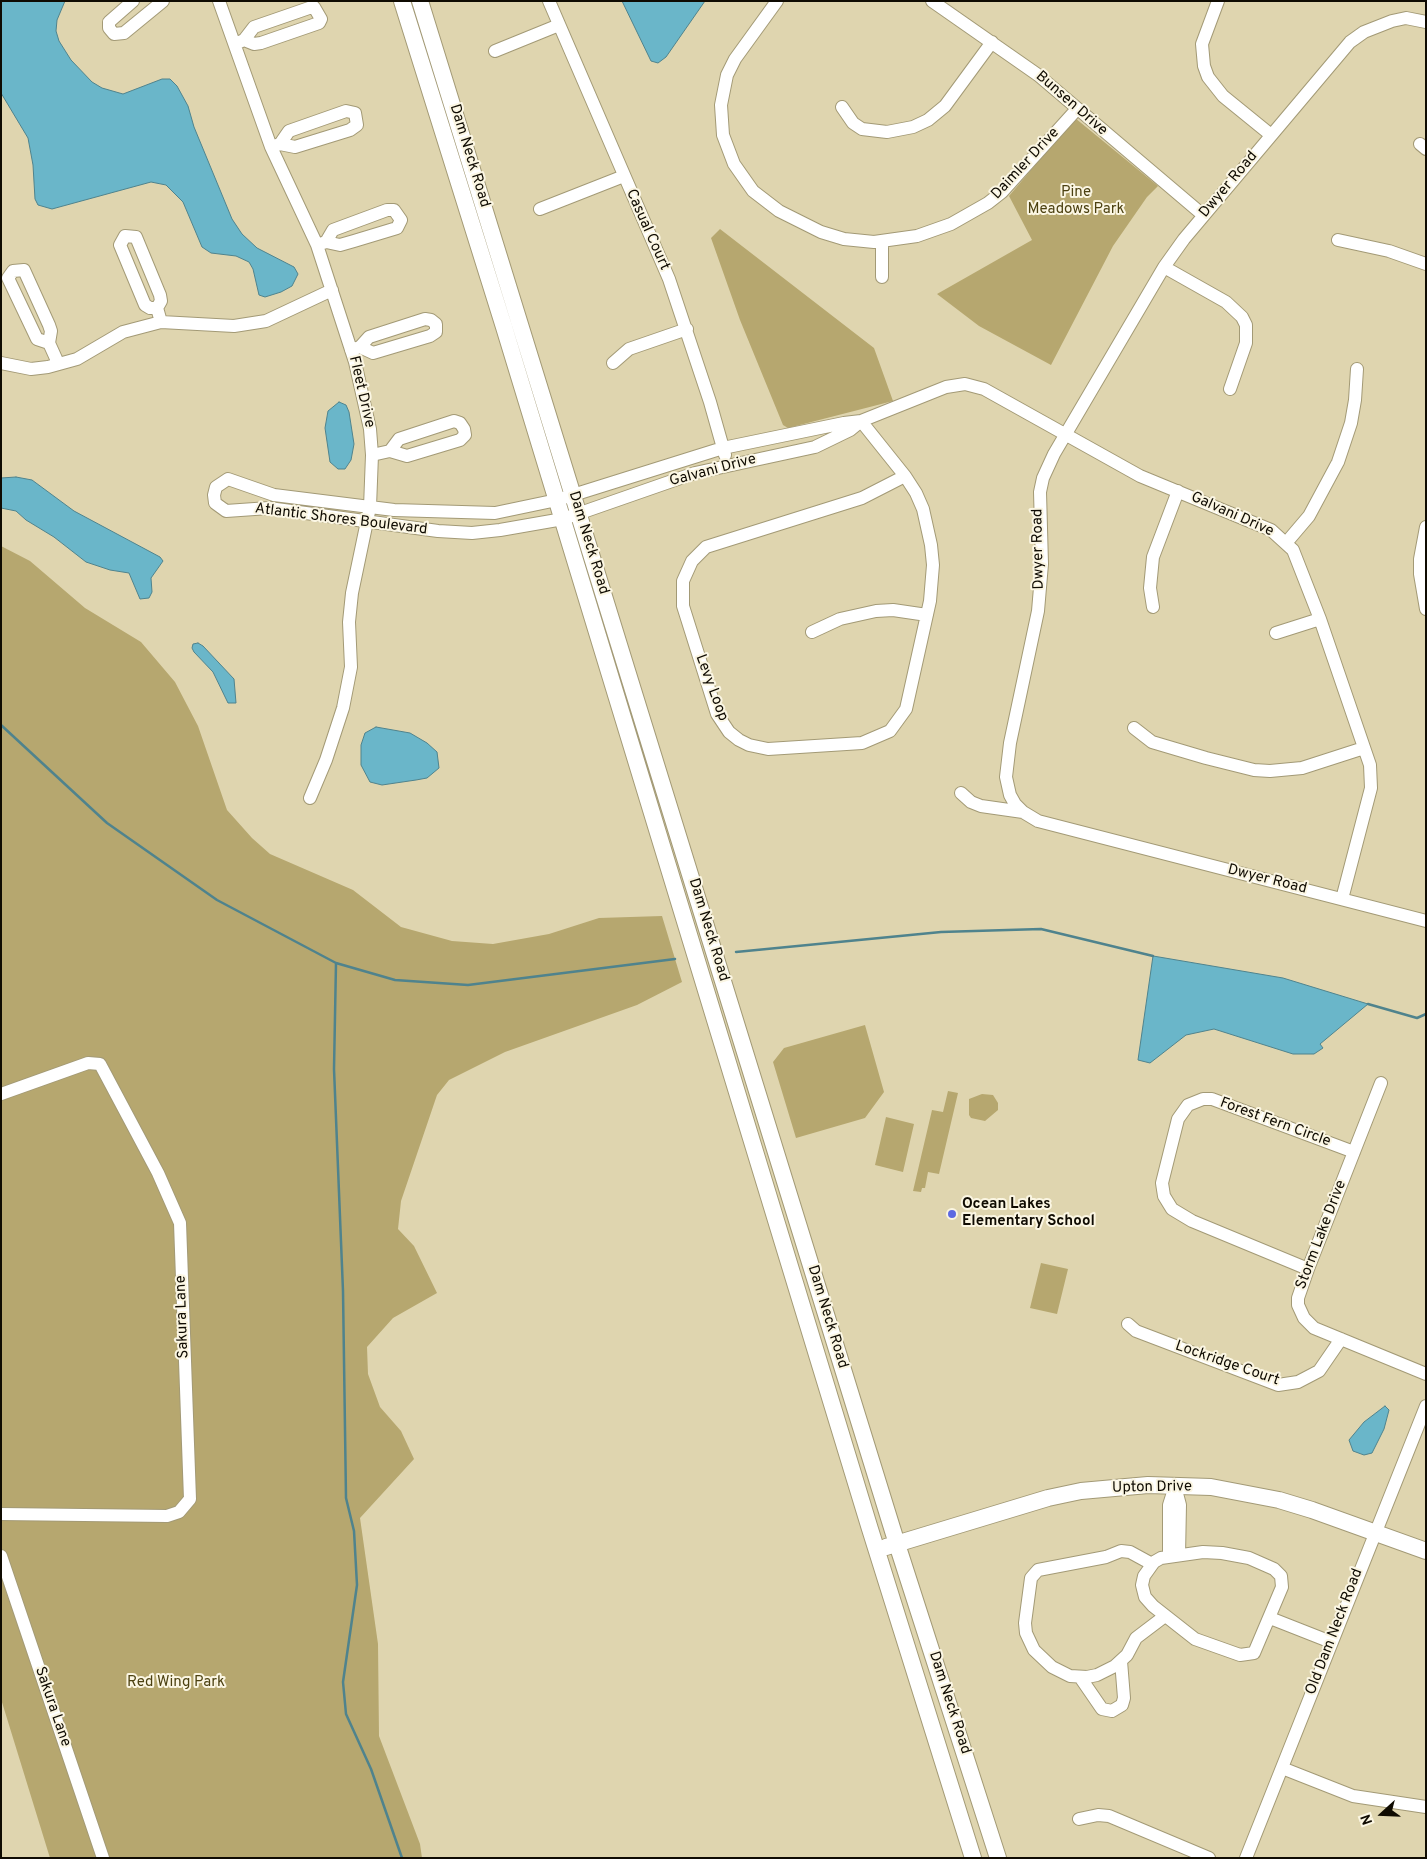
<!DOCTYPE html>
<style>
body{margin:0}
#map{position:relative;width:1427px;height:1859px;overflow:hidden;background:#dfd5af;font-family:Overpass,sans-serif}
canvas{display:block}
.frame{position:absolute;inset:0;border:2px solid #0f0b02;pointer-events:none}
.north{position:absolute;left:1357px;top:1789px;width:50px;height:50px;-webkit-text-stroke:4px #fbf6e3;paint-order:stroke;rotate:250deg;font-size:14px;font-weight:700;line-height:20px;text-align:center;color:#0f0b02}
.north::after{content:'';display:block;margin:auto;width:18px;height:22px;background:#0f0b02;clip-path:polygon(50% 0,100% 100%,50% 72%,0 100%)}
</style>
<div id="map">
<canvas width="1427" height="1859"></canvas>
<div class="frame"></div>
<div class="north">N</div>
</div>
<script>
const ctx = document.querySelector('canvas').getContext('2d');
ctx.lineJoin = 'round';
function paint(path, color) { ctx.fillStyle = color; ctx.fill(path, 'evenodd'); }
const shape = rows => new Path2D(rows.map(r => 'M' + r).join(''));
function strokePath(path, color, width, dash) { ctx.strokeStyle = color; ctx.lineWidth = width; ctx.lineCap = dash ? 'butt' : 'round'; ctx.setLineDash(dash || []); ctx.stroke(path); }
function write(font, color, halo, rows, align = 'center') {
  ctx.font = font + ' Overpass,sans-serif'; ctx.lineWidth = 4; ctx.setLineDash([]); ctx.textBaseline = 'middle'; ctx.strokeStyle = halo; ctx.fillStyle = color; for (const [text, x, y, turn = 0] of rows) {
    ctx.save(); ctx.translate(x, y); ctx.rotate((+turn || 0) * Math.PI / 180); ctx.textAlign = isNaN(turn) ? turn : align; if (halo) ctx.strokeText(text, 0, 0); ctx.fillText(text, 0, 0); ctx.restore();
  }
}
const green = shape([
 [1075,118,1158,186,1147,197,1113,246,1051,365,979,326,937,294,1032,240,1009,196],
 [720,229,874,348,893,401,788,428,783,425,740,320,711,238],
 [1,546,30,561,85,608,141,642,175,682,198,726,227,810,252,838,270,854,353,890,401,927,452,941,493,944,549,934,599,918,662,916,682,982,637,1005,505,1052,449,1080,437,1095,401,1201,398,1229,414,1246,437,1293,393,1318,367,1347,368,1374,380,1407,401,1431,414,1459,360,1518,378,1644,379,1736,420,1844,422,1858,50,1858,1,1699],
 [865,1025,884,1092,865,1118,796,1138,773,1062,784,1048],
 [948,1091,958,1093,939,1174,928,1172,925,1188,922,1188,921,1192,913,1191,932,1110,943,1112],
 [982,1094,993,1095,998,1103,998,1110,985,1121,971,1118,969,1115,969,1099],
 [886,1117,914,1124,903,1172,875,1165],
 [1041,1263,1068,1269,1057,1314,1030,1308]
]);
const water = shape([
 [1,1,65,1,57,20,56,31,59,41,71,60,92,82,102,88,123,94,162,79,170,79,177,86,188,106,194,127,232,219,242,234,257,248,294,267,298,274,292,286,281,292,265,297,259,295,253,269,249,262,236,256,211,253,202,247,183,202,166,185,151,182,52,209,38,205,35,199,33,165,28,138,1,93,1,1],
 [622,1,705,1,666,57,658,63,651,61,622,1],
 [339,402,346,405,349,412,354,444,351,460,345,469,338,469,330,462,325,428,328,411,339,402],
 [16,477,32,480,74,511,160,557,163,561,151,578,152,592,149,598,140,599,129,573,110,570,86,562,54,537,26,520,16,511,1,508,1,478,16,477],
 [198,643,203,646,234,679,236,703,228,703,213,672,194,652,192,648,193,644,198,643],
 [376,727,410,733,427,743,437,752,439,768,427,778,416,780,382,785,370,782,361,765,361,745,365,733,376,727],
 [1153,956,1283,978,1368,1004,1320,1044,1323,1048,1314,1054,1293,1054,1214,1029,1186,1035,1150,1063,1138,1060,1153,956],
 [1385,1406,1389,1410,1384,1429,1372,1453,1364,1455,1353,1451,1349,1440,1364,1422,1385,1406]
]);
const stream = shape([
 [1,725,107,823,217,900,336,963,395,980,468,985,675,959],
 [736,952,941,932,1041,929,1153,956],
 [336,963,334,1069,343,1291,346,1498,354,1531,357,1585,343,1682,346,1714,371,1769,402,1858],
 [1368,1004,1417,1018,1426,1014]
]);
const minor = shape([
 [133,1,109,22,109,28,114,34,124,33,163,1],
 [219,1,271,147,317,245,355,362,370,429,372,455,370,507,352,593,349,622,351,667,343,708,326,760,310,798],
 [549,1,669,279,710,402,725,455],
 [777,1,735,59,727,75,721,105,723,135,734,164,753,191,779,211,821,232,844,239,874,242,917,236,951,224,988,203,1002,192,1077,109],
 [932,1,1038,75,1203,215],
 [1218,1,1202,44,1204,66,1208,77,1223,96,1271,135],
 [1426,22,1406,18,1392,21,1364,32,1350,42,1184,239,1164,267,1054,454,1043,478,1040,492,1042,564,1038,611,1010,743,1006,777,1010,795,1015,804,1023,812,1038,821,1426,921],
 [235,44,244,40,254,27,309,8,314,7,321,19,319,23,261,43,254,44,244,40],
 [495,51,559,25],
 [842,107,853,123,862,129,887,132,913,127,928,120,945,106,992,42],
 [1420,144,1426,149],
 [271,147,280,144,295,147,350,130,357,125,355,113,346,111,289,131,280,144],
 [540,209,624,176],
 [1338,240,1389,251,1426,264],
 [317,245,326,242,340,245,354,241,397,228,401,220,394,210,387,210,333,230,326,242],
 [1164,267,1226,302,1242,317,1246,325,1246,343,1230,389],
 [882,277,882,242],
 [157,308,150,308,145,305,120,245,125,236,136,237,160,295,161,301,157,308,161,322],
 [49,343,37,339,8,278,13,271,24,270,49,325,51,331,49,343,58,363],
 [351,350,360,347,369,337,425,319,431,320,436,324,436,332,430,336,373,353,360,347],
 [1,363,31,369,48,367,77,359,123,332,161,322,234,326,266,321,332,290],
 [613,363,629,349,687,329],
 [861,421,844,423,723,448,557,500,495,513,394,510,274,495,228,479,216,487,214,495,215,503,226,511,269,508,438,531,472,533,500,530,563,519,695,473,815,447,850,430,861,421,946,387,965,384,984,389,1140,476,1271,530,1293,550,1320,619,1370,765,1371,788,1342,899],
 [861,421,905,476,916,493,923,509,931,545,933,565,930,601,906,709,890,731,862,743,768,749,749,745,739,740,729,732,717,714,683,606,683,581,692,561,706,547,862,498,905,476],
 [372,455,390,451,407,456,460,440,465,435,464,429,460,423,454,421,399,439,390,451],
 [1426,527,1420,559,1420,574,1426,609],
 [1286,543,1309,516,1338,462,1351,423,1355,400,1357,369],
 [1153,607,1150,588,1153,557,1178,491],
 [812,632,840,619,876,611,893,610,927,615],
 [1276,633,1320,619],
 [1134,728,1152,742,1206,758,1254,770,1270,771,1302,768,1364,748],
 [961,793,971,802,981,806,1023,812],
 [1381,1083,1308,1269,1298,1298,1298,1305,1304,1318,1314,1328,1426,1374],
 [1,1094,88,1063,100,1064,158,1173,180,1223,190,1499,179,1512,167,1516,1,1514],
 [1308,1269,1192,1221,1172,1209,1164,1196,1162,1183,1178,1119,1188,1105,1203,1099,1212,1099,1354,1152],
 [1128,1324,1136,1331,1278,1385,1298,1382,1319,1371,1341,1339],
 [1175,1486,1180,1505,1179,1555],
 [1203,1552,1222,1553,1249,1558,1274,1569,1281,1576,1282,1587,1254,1653,1240,1655,1195,1639,1153,1606,1145,1597,1142,1585,1144,1576,1154,1562,1161,1558,1203,1552],
 [1,1556,103,1858],
 [1169,1557,1169,1505,1175,1486],
 [1152,1564,1130,1552,1121,1551,1106,1557,1038,1570,1031,1578,1025,1623,1026,1633,1034,1650,1052,1667,1070,1676,1087,1677,1097,1675,1115,1666,1127,1655,1136,1638,1165,1616],
 [1270,1618,1331,1642],
 [1080,1677,1102,1709,1112,1711,1122,1705,1124,1698,1121,1661],
 [1282,1768,1353,1796,1426,1807],
 [1079,1819,1098,1815,1109,1816,1209,1858],
 [1246,1858,1426,1406]
]);
const major = shape([
 [402,1,504,327,870,1529,973,1858],
 [420,1,897,1544,998,1858],
 [886,1547,1048,1498,1081,1491,1148,1485,1211,1487,1279,1500,1312,1510,1426,1551]
]);
const markers = [
 [952,1214,5,"#5e6ae2"]
];
const streetNames = [
 ["Bunsen Drive",1071,104,41],
 ["Dam Neck Road",469,156,73],
 ["Daimler Drive",1026,164,-47],
 ["Dwyer Road",1229,185,-50],
 ["Casual Court",647,230,66],
 ["Fleet Drive",361,392,77],
 ["Galvani Drive",713,471,-15],
 ["Galvani Drive",1232,515,24],
 ["Atlantic Shores Boulevard",341,520,7],
 ["Dam Neck Road",588,543,73],
 ["Dwyer Road",1039,549,-91],
 ["Levy Loop",711,688,70],
 ["Dwyer Road",1267,880,14],
 ["Dam Neck Road",708,930,73],
 ["Forest Fern Circle",1275,1123,20],
 ["Storm Lake Drive",1322,1235,-69],
 ["Sakura Lane",183,1317,-92],
 ["Dam Neck Road",827,1317,73],
 ["Lockridge Court",1227,1364,19],
 ["Upton Drive",1152,1488,-1],
 ["Old Dam Neck Road",1335,1632,-69],
 ["Dam Neck Road",949,1703,72],
 ["Sakura Lane",52,1707,71]
];
const parkNames = [
 ["Pine",1076,193],
 ["Meadows Park",1076,210],
 ["Red Wing Park",176,1683]
];
const poiNames = [
 ["Ocean Lakes",962,1205],
 ["Elementary School",962,1222]
];
paint(green, '#b6a76f');
paint(water, '#6ab6c9');
strokePath(water, '#4f838d', 1);
strokePath(stream, '#4f838d', 2.5);
strokePath(minor, '#a39a76', 14);
strokePath(major, '#a39a76', 18);
strokePath(minor, '#fff', 12);
strokePath(major, '#fff', 16);
for (const [x, y, r, color] of markers) { const dot = new Path2D(); dot.arc(x, y, r, 0, 2 * Math.PI); ctx.fillStyle = color; ctx.fill(dot); strokePath(dot, '#fbf6e3', 2); }
write('15px', '#0f0b02', '#fbf6e3', streetNames);
write('15px', '#4c4111', '#fbf6e3', parkNames);
write('bold 15px', '#0f0b02', '#fbf6e3', poiNames, 'left');
</script>
